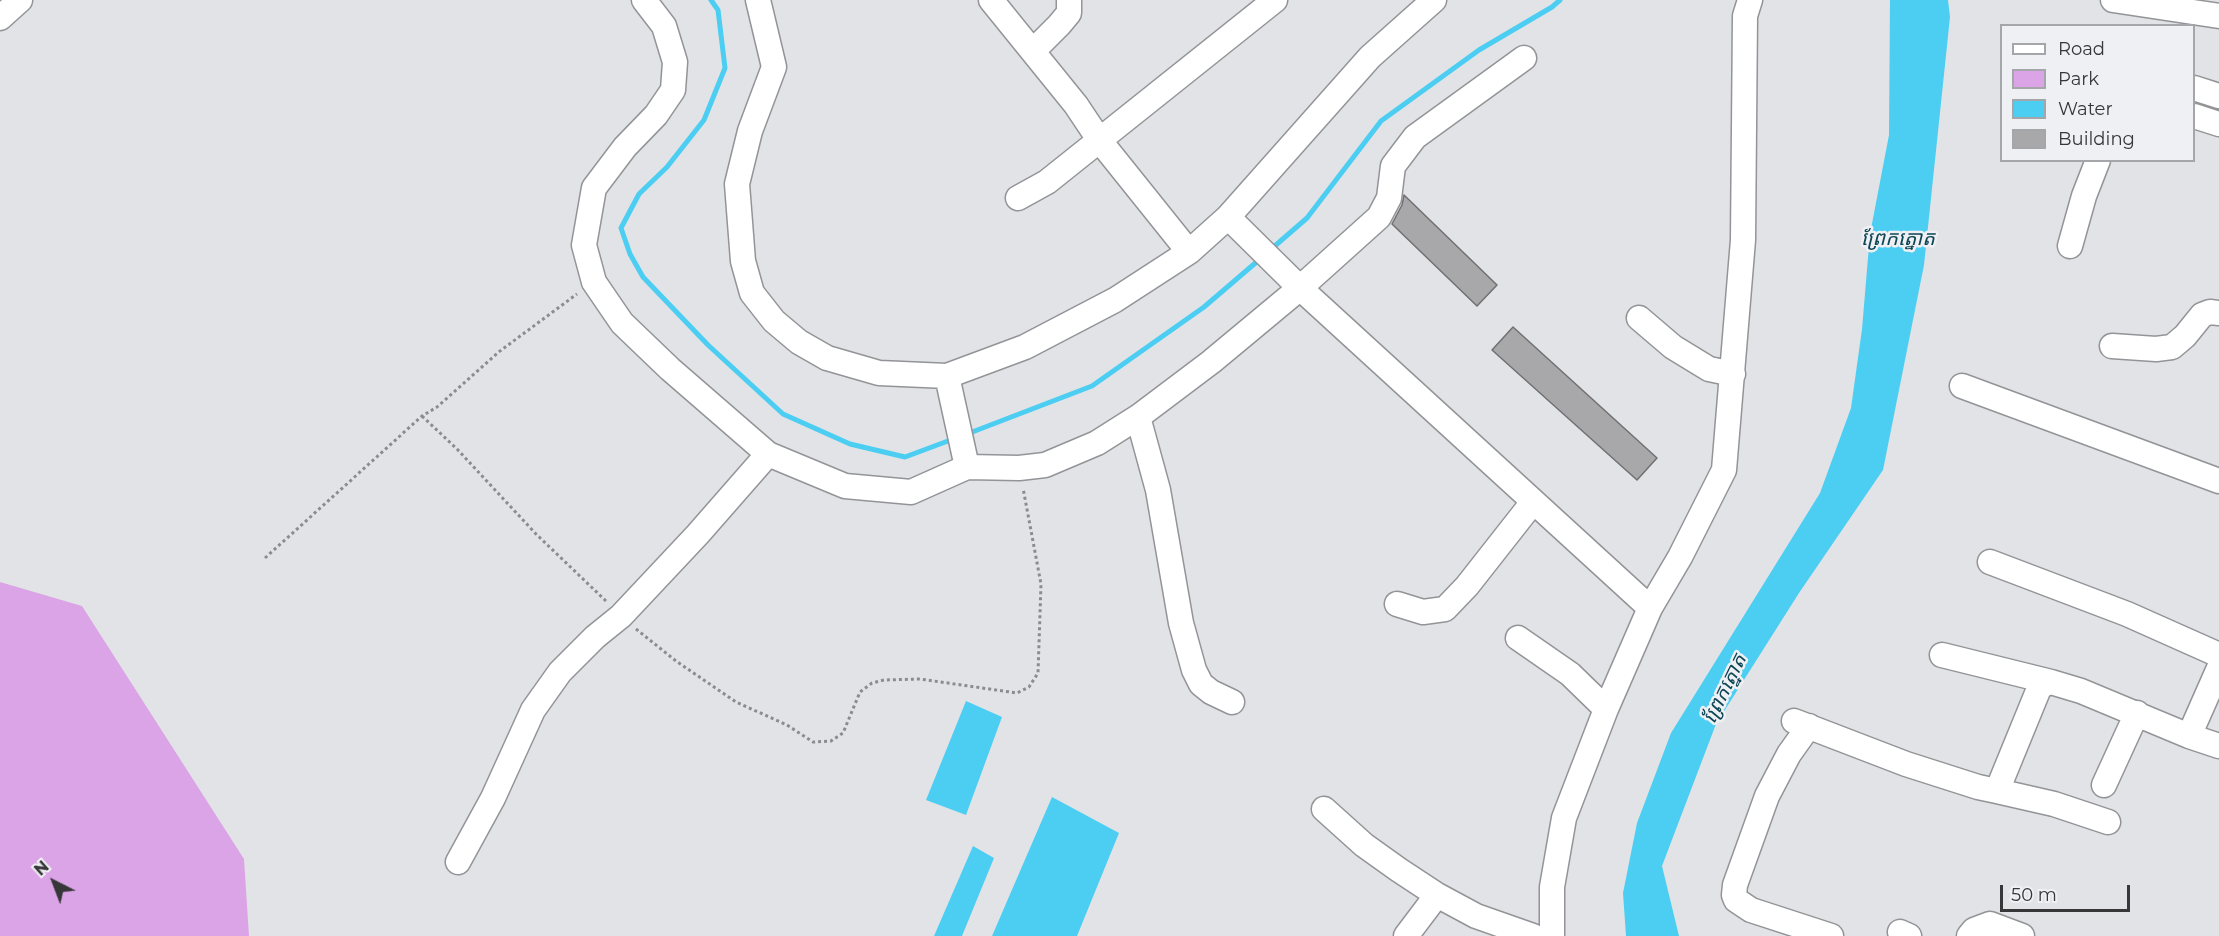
<!DOCTYPE html>
<meta charset="utf-8">
<style>
body{margin:0}
#map{position:relative;width:2219px;height:936px;overflow:hidden;background:#e2e3e7;font-family:Montserrat,sans-serif}
canvas{display:block}
.legend{position:absolute;left:2000px;top:24px;width:195px;height:138px;box-sizing:border-box;background:#eff0f4;border:2px solid #a5a6a9;margin:0;padding:8px 10px;list-style:none;font-size:18px;color:#373739}
.legend li{display:flex;align-items:center;gap:12px;height:30px}
.legend b{width:30px;border:2px solid #a5a6a9}
.north{position:absolute;left:24px;top:852px;width:60px;height:60px;-webkit-text-stroke:4px #eff0f4;paint-order:stroke;rotate:318deg;font-size:16px;font-weight:700;line-height:24px;text-align:center;color:#373739}
.north::after{content:'';display:block;margin:auto;width:21px;height:27px;background:#373739;clip-path:polygon(50% 0,100% 100%,50% 72%,0 100%)}
.scale{position:absolute;left:2000px;top:885px;width:130px;height:27px;box-sizing:border-box;border:3px solid #373739;border-top:0;padding-left:8px;font-size:18px;line-height:21px;white-space:nowrap;color:#373739;-webkit-text-stroke:4px #eff0f4;paint-order:stroke}
</style>
<div id="map">
<canvas width="2219" height="936"></canvas>
<ul class="legend">
<li><b style="height:8px;background:#fff"></b>Road</li>
<li><b style="height:16px;background:#dba4e6"></b>Park</li>
<li><b style="height:16px;background:#4ccef2"></b>Water</li>
<li><b style="height:16px;background:#a8a8ab"></b>Building</li>
</ul>
<div class="north">N</div>
<div class="scale">50 m</div>
</div>
<script>
const ctx = document.querySelector('canvas').getContext('2d');
ctx.lineJoin = 'round';
function paint(path, color) { ctx.fillStyle = color; ctx.fill(path, 'evenodd'); }
const shape = rows => new Path2D(rows.map(r => 'M' + r).join(''));
function strokePath(path, color, width, dash) { ctx.strokeStyle = color; ctx.lineWidth = width; ctx.lineCap = dash ? 'butt' : 'round'; ctx.setLineDash(dash || []); ctx.stroke(path); }
function write(font, color, halo, rows, align = 'center') {
  ctx.font = font + ' Montserrat,"Noto Sans Khmer",sans-serif'; ctx.lineWidth = 5; ctx.setLineDash([]); ctx.textBaseline = 'middle'; ctx.strokeStyle = halo; ctx.fillStyle = color; for (const [text, x, y, turn = 0] of rows) {
    ctx.save(); ctx.translate(x, y); ctx.rotate((+turn || 0) * Math.PI / 180); ctx.textAlign = isNaN(turn) ? turn : align; if (halo) ctx.strokeText(text, 0, 0); ctx.fillText(text, 0, 0); ctx.restore();
  }
}
const green = shape([
 [0,582,82,606,244,859,249,936,0,936]
]);
const water = shape([
 [1890,0,1948,0,1950,17,1924,265,1883,470,1799,593,1716,724,1662,866,1679,936,1626,936,1623,893,1637,823,1671,733,1820,493,1851,408,1862,329,1870,234,1889,135],
 [966,701,1002,717,966,815,926,800],
 [1052,797,1119,833,1077,936,992,936],
 [973,846,994,858,962,936,934,936]
]);
const stream = shape([
 [711,0,718,10,725,68,704,120,667,167,639,194,621,228,630,254,643,277,708,345,783,414,850,444,905,457,956,438],
 [1269,251,1307,218,1381,121,1479,50,1552,7,1560,0],
 [967,434,1092,386,1204,307,1260,259]
]);
const building = shape([
 [1404,195,1497,285,1477,306,1392,224,1402,205,1404,195],
 [1513,327,1657,458,1637,480,1492,350,1513,327]
]);
const path = shape([
 [422,416,457,449,536,534,607,602],
 [265,558,422,416,437,407,500,351,577,294],
 [636,629,676,661,736,702,787,725,813,742,831,741,843,733,860,692,872,683,884,680,920,679,1017,693,1029,687,1038,673,1041,584,1023,488]
]);
const minor = shape([
 [644,0,664,26,675,62,673,90,656,115,625,147,594,188,584,245,594,282,622,323,670,369,768,454,845,486,911,492,967,467,1019,468,1045,465,1097,443,1138,417,1211,362,1300,288,1379,217,1389,198,1393,166,1415,137,1524,58],
 [758,0,774,67,750,131,737,184,743,261,752,293,774,321,799,342,827,358,879,373,947,376,1025,347,1115,300,1189,252,1228,217,1370,57,1434,0],
 [991,0,1076,105,1100,141,1189,252],
 [2113,0,2219,16],
 [0,18,20,0],
 [1033,51,1059,25,1069,13,1069,0],
 [2194,88,2219,96],
 [2194,116,2219,124],
 [1018,198,1047,182,1275,0],
 [1228,217,1300,288,1650,608,1606,709,1564,818,1552,887,1552,936],
 [2070,246,2084,196,2098,160],
 [1639,318,1673,347,1709,369,1733,374],
 [2112,346,2156,349,2172,347,2185,336,2202,315,2210,312,2219,313],
 [947,376,967,467],
 [1962,386,2219,481],
 [1138,417,1158,490,1181,623,1194,670,1201,684,1211,692,1232,702],
 [1990,562,2127,614,2219,655],
 [1397,604,1423,612,1445,609,1467,586,1533,502],
 [1650,608,1680,557,1724,470,1743,240,1745,16,1750,0],
 [1518,638,1570,674,1606,709],
 [1942,655,2051,682],
 [1794,721,1906,764,1978,787,1997,791,2040,686,2051,682,2081,691,2189,736,2219,746],
 [1809,726,1789,754,1767,796,1735,885,1734,895,1736,900,1751,910,1831,936],
 [2189,736,2219,668],
 [2104,785,2137,713],
 [1997,791,2054,804,2108,822],
 [1324,809,1364,845,1399,870,1437,895,1476,916,1533,936],
 [458,862,493,798,533,710,560,672,595,637,621,616,698,534,768,454],
 [1900,932,1909,936],
 [1406,936,1437,895],
 [1969,936,1974,930,1990,924,2022,936]
]);
const waterNames = [
 ["ព្រែកត្នោត",1898,239],
 ["ព្រែកត្នោត",1725,689,-64]
];
paint(green, '#dba4e6');
paint(water, '#4ccef2');
strokePath(stream, '#4ccef2', 5);
paint(building, '#a8a8ab');
strokePath(building, '#706f72', 1.5);
strokePath(minor, '#939497', 27);
strokePath(path, '#8b8c8f', 3, [3, 3]);
strokePath(minor, '#fff', 24);
write('italic 20px', '#0d4655', '#eff0f4', waterNames);
</script>
